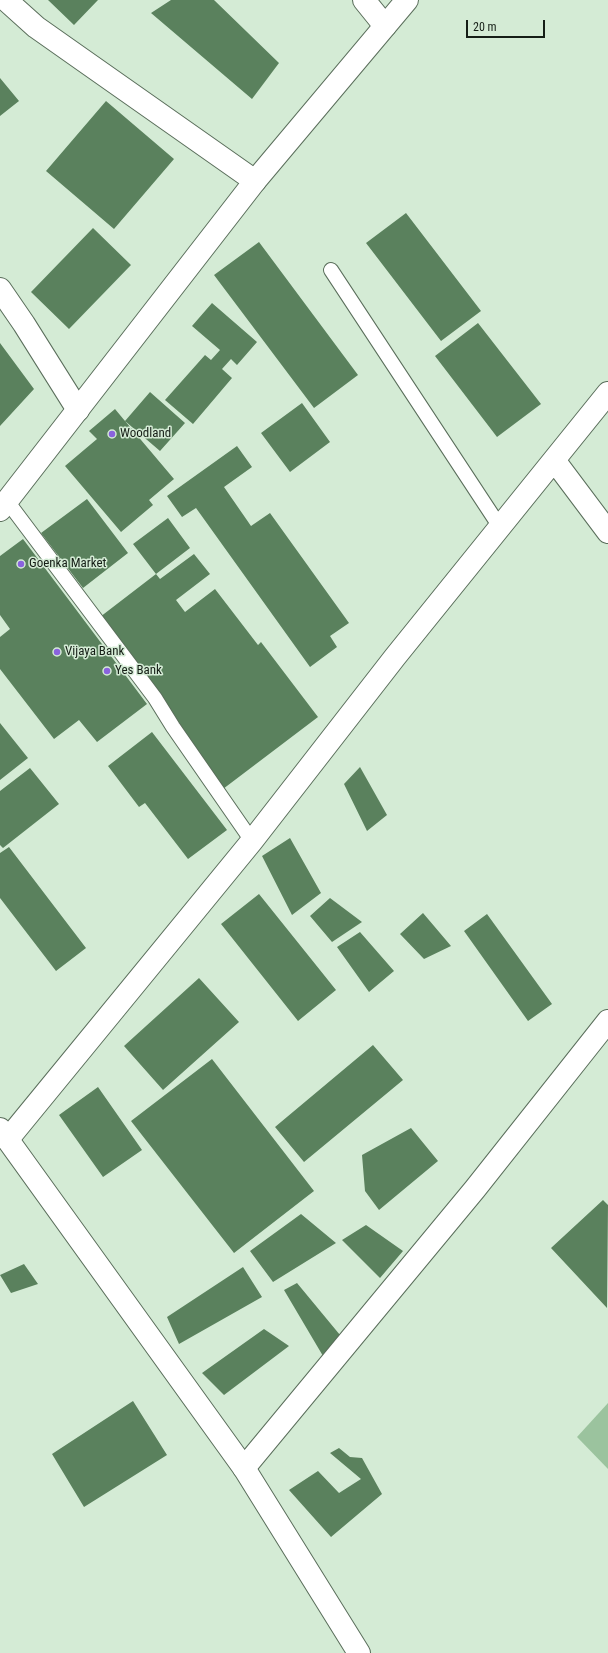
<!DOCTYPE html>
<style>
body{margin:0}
#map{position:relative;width:608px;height:1653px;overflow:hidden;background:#d4ebd5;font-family:"Roboto Condensed",sans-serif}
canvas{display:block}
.scale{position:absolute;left:466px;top:20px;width:79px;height:18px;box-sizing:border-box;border:2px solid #151e16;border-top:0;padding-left:5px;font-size:12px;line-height:14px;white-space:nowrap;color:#151e16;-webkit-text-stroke:3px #d4ebd5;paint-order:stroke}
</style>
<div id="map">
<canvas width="608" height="1653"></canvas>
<div class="scale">20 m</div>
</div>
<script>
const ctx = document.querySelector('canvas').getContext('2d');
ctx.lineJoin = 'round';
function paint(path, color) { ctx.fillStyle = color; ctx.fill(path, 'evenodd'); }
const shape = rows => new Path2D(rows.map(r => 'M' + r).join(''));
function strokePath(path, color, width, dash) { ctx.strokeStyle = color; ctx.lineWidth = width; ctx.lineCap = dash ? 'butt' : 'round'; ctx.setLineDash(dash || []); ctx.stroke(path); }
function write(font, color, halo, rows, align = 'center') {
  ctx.font = font + ' "Roboto Condensed",sans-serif'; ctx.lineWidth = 3; ctx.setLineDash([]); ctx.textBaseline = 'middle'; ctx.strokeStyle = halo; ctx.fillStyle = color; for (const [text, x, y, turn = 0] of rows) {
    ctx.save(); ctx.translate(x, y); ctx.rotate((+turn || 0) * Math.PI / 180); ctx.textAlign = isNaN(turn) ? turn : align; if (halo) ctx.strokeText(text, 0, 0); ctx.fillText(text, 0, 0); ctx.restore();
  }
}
const green = shape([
 [608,1403,608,1469,577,1437]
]);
const building = shape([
 [48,0,98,0,74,25],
 [171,0,214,0,279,63,252,99,151,13],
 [0,78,19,101,0,116],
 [106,101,174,159,114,229,46,171],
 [406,213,481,311,441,341,366,243],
 [93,228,131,265,69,329,31,292],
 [259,242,358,375,314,408,214,275],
 [212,303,257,342,237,365,231,359,222,369,232,378,193,424,165,400,205,355,211,360,220,350,192,326],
 [478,323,541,404,497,437,435,356],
 [0,343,34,389,0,426],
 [150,392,185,423,160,451,125,421,174,479,149,500,153,505,121,532,65,466,97,439,89,431,115,409,125,421],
 [302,403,330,442,290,472,261,433],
 [237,446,252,467,224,487,251,526,270,513,349,623,330,636,337,647,310,667,196,508,182,517,167,496],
 [87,499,128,553,83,588,41,533],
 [168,518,190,548,156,574,160,579,194,554,210,574,176,600,185,612,215,589,258,645,261,642,318,717,223,789,100,617,156,574,133,544],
 [23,539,147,704,97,742,79,720,54,739,0,669,0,637,10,629,0,615,0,556],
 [0,723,28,758,0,780],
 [152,732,227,830,188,859,145,803,139,807,108,766],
 [360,767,387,815,367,831,344,784],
 [30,768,59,804,3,848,0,845,0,791],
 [290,838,321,893,292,915,262,856],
 [9,847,86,948,56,971,0,898,0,853],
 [259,894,336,990,298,1021,221,924],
 [330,898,362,922,332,942,310,916],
 [423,913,451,946,424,959,400,934],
 [487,914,552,1004,528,1021,464,931],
 [360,932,394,971,369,992,337,947],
 [199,978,239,1022,163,1090,124,1046],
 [373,1045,403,1080,304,1162,275,1127],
 [212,1059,314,1191,234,1253,131,1121],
 [98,1087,142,1150,103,1177,59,1115],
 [411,1128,438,1161,379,1210,365,1191,362,1155],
 [603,1200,608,1205,607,1308,551,1248],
 [301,1214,336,1243,273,1282,250,1251],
 [366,1225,403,1251,380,1278,342,1240],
 [24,1264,38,1284,11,1293,0,1275],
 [243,1267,262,1297,179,1344,167,1317],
 [297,1283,340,1335,323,1356,284,1290],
 [264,1329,289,1346,224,1395,202,1373],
 [133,1401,167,1455,84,1507,52,1454],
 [339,1448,350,1457,362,1458,382,1494,331,1537,289,1490,318,1471,339,1493,361,1479,330,1453]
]);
const service = shape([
 [331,270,500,527],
 [7,501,155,698,173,727,252,841]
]);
const minor = shape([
 [6,0,36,27,80,58,255,181],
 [364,0,385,26],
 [0,289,24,324,78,410],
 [554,460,608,532],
 [8,1139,252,841,395,657,608,393],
 [244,1468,475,1189,608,1021]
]);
const secondary = shape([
 [0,510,255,181,407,0],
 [0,1129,244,1468,359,1653]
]);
const markers = [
 [112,434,4,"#8a63de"],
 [21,564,4,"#8a63de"],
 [57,652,4,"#8a63de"],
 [107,671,4,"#8a63de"]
];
const poiNames = [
 ["Woodland",120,434],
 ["Goenka Market",29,564],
 ["Vijaya Bank",65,652],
 ["Yes Bank",115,671]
];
paint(green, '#9bc39e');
paint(building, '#5a815d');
strokePath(service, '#5a6e5b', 16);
strokePath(minor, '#5a6e5b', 24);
strokePath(secondary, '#5a6e5b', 24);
strokePath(service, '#fff', 14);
strokePath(minor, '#fff', 22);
strokePath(secondary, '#fff', 22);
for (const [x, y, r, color] of markers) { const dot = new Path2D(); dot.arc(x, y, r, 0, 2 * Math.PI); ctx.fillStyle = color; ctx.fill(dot); strokePath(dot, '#d4ebd5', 1.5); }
write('13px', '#151e16', '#d4ebd5', poiNames, 'left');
</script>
